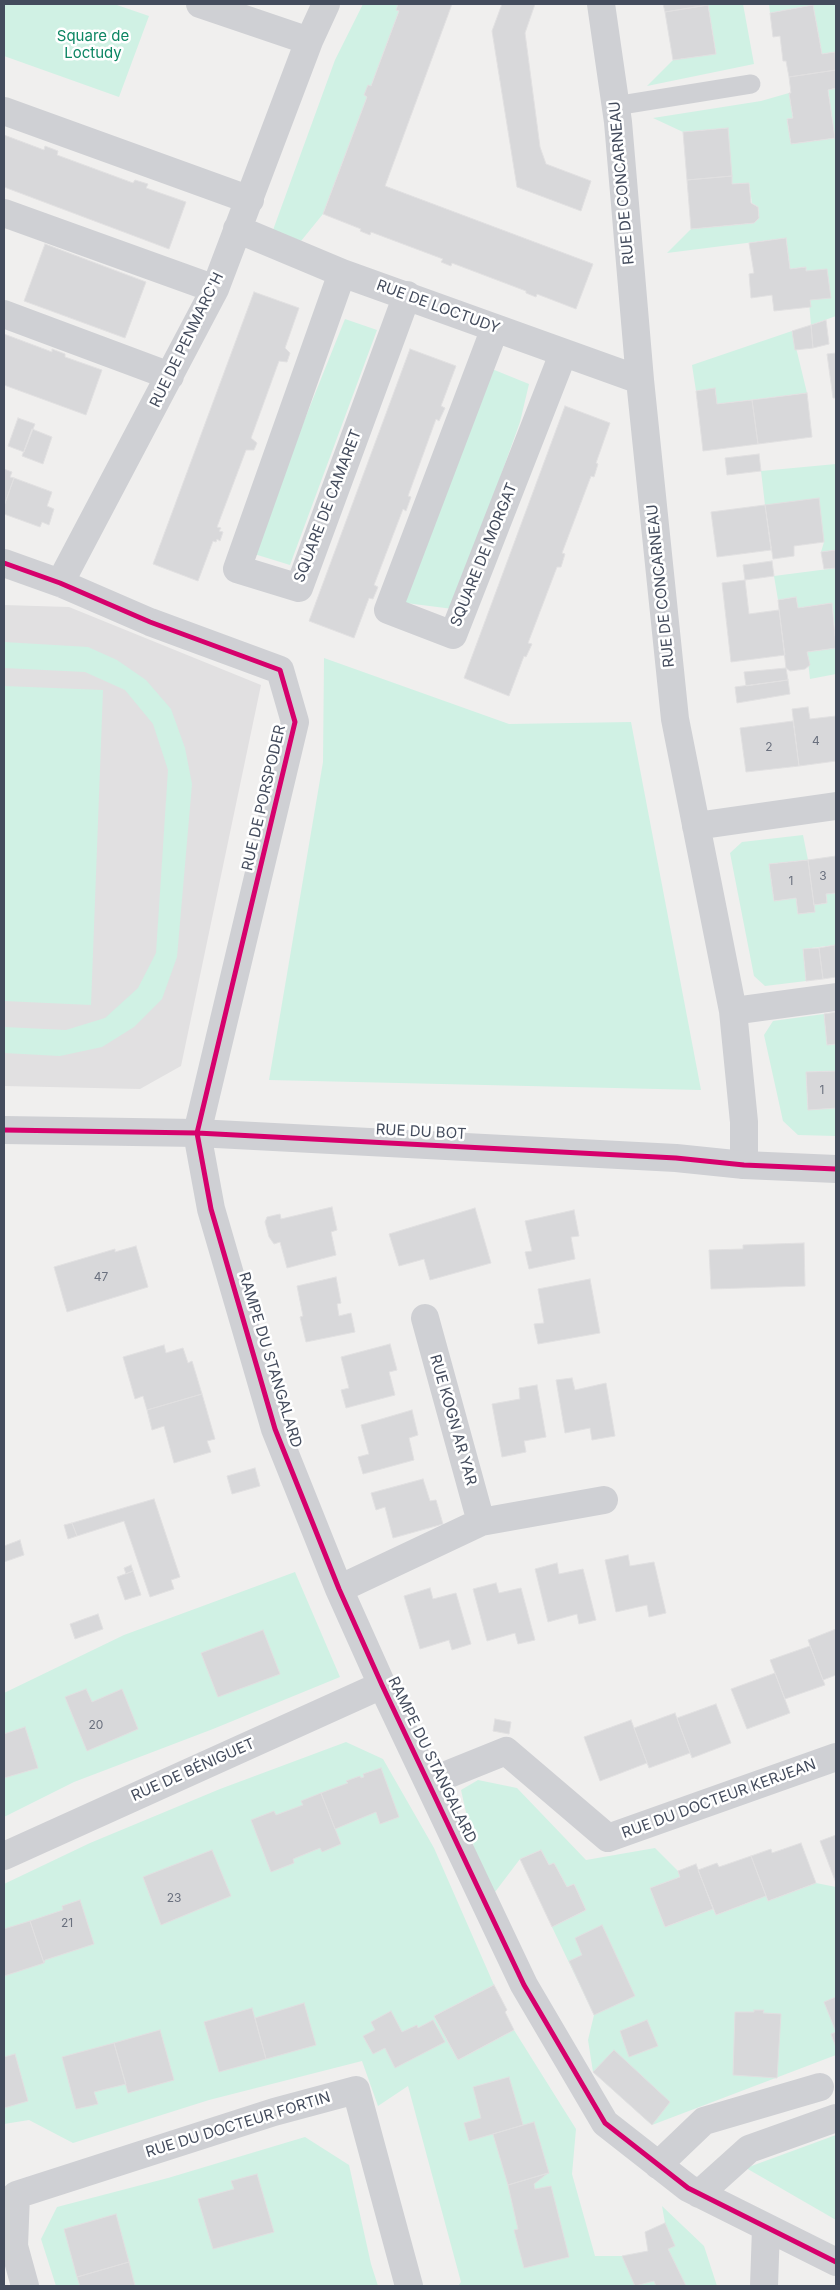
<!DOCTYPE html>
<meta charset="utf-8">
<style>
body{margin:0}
#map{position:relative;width:840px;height:2290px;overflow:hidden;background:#f0efee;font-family:Inter,sans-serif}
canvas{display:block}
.frame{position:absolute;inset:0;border:5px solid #444c5d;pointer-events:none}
</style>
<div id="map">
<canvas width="840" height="2290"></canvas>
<div class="frame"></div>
</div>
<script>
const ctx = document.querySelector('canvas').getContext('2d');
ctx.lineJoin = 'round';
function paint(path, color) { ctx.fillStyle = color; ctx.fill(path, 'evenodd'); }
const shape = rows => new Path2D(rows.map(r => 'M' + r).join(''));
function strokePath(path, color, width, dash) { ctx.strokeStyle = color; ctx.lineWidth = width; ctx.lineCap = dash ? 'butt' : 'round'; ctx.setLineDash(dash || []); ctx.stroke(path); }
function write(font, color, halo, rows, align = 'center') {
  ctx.font = font + ' Inter,sans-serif'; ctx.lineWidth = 5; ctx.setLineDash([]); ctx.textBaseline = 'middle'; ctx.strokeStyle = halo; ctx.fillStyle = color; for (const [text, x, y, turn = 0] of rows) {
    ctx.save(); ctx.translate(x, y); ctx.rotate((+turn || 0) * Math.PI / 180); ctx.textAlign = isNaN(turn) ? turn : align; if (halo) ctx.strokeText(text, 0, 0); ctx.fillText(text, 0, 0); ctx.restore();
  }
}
const education = shape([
 [4,605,69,607,261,685,181,1066,140,1089,4,1086]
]);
const green = shape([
 [4,4,114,4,149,16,119,97,4,56],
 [363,4,398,4,396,9,399,11,371,86,364,95,367,97,323,214,301,241,273,230,335,60],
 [743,4,754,64,647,86,673,60,716,53,708,5],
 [769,4,836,4,836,56,835,52,822,54,813,5,770,13],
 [836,88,836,316,811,325,806,267,790,269,786,238,667,253,691,229,754,223,759,218,758,207,752,203,749,183,732,184,727,128,683,132,653,118,761,101,789,93,793,118,787,119,791,144,835,138,828,90],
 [345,319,377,330,290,565,251,553],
 [792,331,807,393,717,404,715,389,696,391,692,365],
 [492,369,529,384,520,422,453,609,398,602],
 [836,464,836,550,821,552,824,542,765,505,761,471],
 [836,568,836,635,832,603,798,608,796,597,778,600,774,576],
 [4,642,88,647,117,660,146,680,171,709,185,748,192,784,177,957,162,999,134,1027,102,1047,60,1056,4,1053,4,1027,66,1030,105,1018,138,988,156,953,168,770,153,724,125,690,85,672,4,668],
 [836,648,836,674,810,679,807,652],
 [324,658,509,724,631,722,701,1090,269,1080,323,762],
 [4,686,103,690,91,1005,4,1001],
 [803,835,808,860,769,864,774,901,796,898,798,914,814,912,814,905,827,903,826,894,836,893,836,955,835,945,803,949,806,981,765,986,754,976,730,853,742,842],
 [824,1014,827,1045,836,1044,836,1071,806,1072,808,1110,836,1108,836,1136,798,1135,783,1121,764,1035,773,1021],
 [295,1572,340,1677,213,1729,74,1782,4,1817,4,1693,124,1635],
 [346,1742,383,1759,434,1848,494,1985,434,2016,458,2060,514,2030,576,2129,572,2174,595,2256,622,2256,648,2251,645,2232,665,2223,662,2206,704,2246,717,2286,458,2286,461,2282,408,2086,378,2106,362,2061,209,2100,73,2143,29,2120,4,2124,4,1884,90,1843,220,1789],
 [478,1780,517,1788,586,1860,655,1848,678,1871,680,1877,650,1888,665,1927,713,1909,716,1915,766,1896,768,1901,816,1883,836,1887,836,2055,652,2125,593,2072,588,2040,594,2015,552,1927,586,1910,574,1884,567,1887,554,1863,549,1865,541,1850,520,1859,495,1892,474,1848,461,1790],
 [836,2135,836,2220,746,2168],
 [305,2137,349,2165,371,2264,378,2286,56,2286,41,2239,57,2207,168,2178]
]);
const building = shape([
 [398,4,452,4,385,186,593,264,576,309,537,294,536,297,526,293,526,291,452,263,451,266,441,262,443,259,371,232,370,235,360,231,361,229,323,214,367,97,364,95,368,85,371,86,399,11,396,10,398,4],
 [502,4,535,4,525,33,540,147,546,164,591,181,581,211,517,187,492,31,502,4],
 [663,4,708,4,708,5,665,12,663,4],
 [708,5,716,54,673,60,665,12,708,5],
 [813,5,822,54,835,52,836,70,789,77,786,61,783,61,780,36,773,37,770,13,813,5],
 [836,70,836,88,828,90,835,138,791,144,787,119,793,118,789,93,791,93,789,77,836,70],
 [728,128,732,176,687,180,683,132,728,128],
 [4,135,44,150,45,146,58,151,57,155,133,183,135,180,148,184,146,188,186,202,169,249,4,187,4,135],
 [732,176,732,184,749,183,751,203,758,207,759,218,754,223,691,229,687,180,732,176],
 [786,238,790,269,806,267,806,271,827,269,831,298,810,300,811,307,774,311,772,295,751,298,749,274,754,273,749,243,786,238],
 [45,244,146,282,125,338,24,301,45,244],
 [254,292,299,308,285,348,290,353,287,362,279,361,251,438,257,443,254,450,246,450,217,527,221,528,219,531,223,532,220,541,217,539,216,542,213,541,198,581,153,564,254,292],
 [826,320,829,344,813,348,811,325,826,320],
 [811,325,813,348,795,350,792,331,811,325],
 [4,334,52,352,52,349,65,354,65,357,102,370,86,415,4,385,4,334],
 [410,349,456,366,441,406,445,408,439,421,436,419,408,496,411,497,406,511,403,509,374,585,378,587,373,599,369,598,354,638,309,621,410,349],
 [836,353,836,398,833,398,827,354,836,353],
 [715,388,717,404,752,400,758,444,703,451,696,391,715,388],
 [807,393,812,437,758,444,752,400,807,393],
 [565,406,610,423,596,463,598,464,594,477,591,476,562,553,565,554,561,567,557,567,528,643,532,644,526,657,524,656,509,696,464,678,565,406],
 [18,418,35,424,24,452,8,446,18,418],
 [32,429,52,437,43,464,22,456,32,429],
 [759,454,761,471,727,475,725,458,759,454],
 [4,469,12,472,10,477,14,478,4,506,4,469],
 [14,478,52,492,47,506,54,509,49,525,42,522,40,527,4,514,4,506,14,478],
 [819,498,824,542,794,546,794,556,773,559,765,505,819,498],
 [765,505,771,550,717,557,711,512,765,505],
 [836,550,836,568,824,569,821,552,836,550],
 [772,561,774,576,745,580,743,565,772,561],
 [745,580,749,614,779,610,785,655,731,662,722,583,745,580],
 [796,597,798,608,832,603,836,648,807,652,810,665,805,669,790,671,786,668,778,600,796,597],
 [786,668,788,680,746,686,744,672,786,668],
 [788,680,790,694,737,703,735,687,788,680],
 [808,707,810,719,836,716,836,761,799,766,792,709,808,707],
 [793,721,799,766,746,772,740,728,793,721],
 [836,856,836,893,826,894,827,903,814,905,808,860,836,856],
 [808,860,815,912,798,914,796,898,774,901,769,864,808,860],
 [835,945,836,977,823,979,819,948,835,945],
 [819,948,823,979,806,981,803,949,819,948],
 [836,1012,836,1044,827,1045,824,1014,836,1012],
 [836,1071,836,1108,808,1110,806,1072,836,1071],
 [332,1207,337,1230,331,1232,336,1255,287,1268,280,1242,274,1244,269,1237,265,1222,267,1217,280,1214,281,1219,332,1207],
 [475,1208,491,1263,430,1280,424,1259,399,1266,389,1234,475,1208],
 [574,1210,579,1236,571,1237,575,1259,529,1269,525,1252,532,1251,525,1221,574,1210],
 [804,1243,805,1286,711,1289,709,1250,743,1249,743,1245,804,1243],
 [136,1246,148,1287,67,1312,54,1267,115,1249,115,1252,136,1246],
 [336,1277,341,1303,337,1304,339,1316,351,1313,355,1332,306,1342,300,1317,303,1316,297,1286,336,1277],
 [590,1279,600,1333,538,1344,534,1324,544,1323,538,1289,590,1279],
 [390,1344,397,1370,389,1372,395,1395,346,1408,341,1390,349,1388,341,1357,390,1344],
 [164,1345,166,1353,183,1348,188,1363,192,1361,202,1394,147,1410,143,1396,135,1399,123,1357,164,1345],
 [572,1378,575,1390,606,1383,615,1436,592,1440,590,1428,565,1433,556,1380,572,1378],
 [537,1385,546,1437,524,1441,526,1452,502,1457,492,1404,520,1399,519,1388,537,1385],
 [202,1394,215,1439,207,1441,211,1452,174,1463,164,1426,152,1430,147,1410,202,1394],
 [412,1410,418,1435,409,1438,414,1460,363,1474,358,1457,369,1454,361,1425,412,1410],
 [255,1468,260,1486,232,1494,227,1476,255,1468],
 [423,1479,430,1501,436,1500,443,1524,393,1538,385,1507,376,1510,371,1493,423,1479],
 [154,1499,180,1577,171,1580,174,1589,150,1597,124,1521,77,1536,72,1523,154,1499],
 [72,1523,77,1536,68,1539,64,1525,72,1523],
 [20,1540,24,1555,4,1562,4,1546,20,1540],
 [628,1555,630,1566,654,1562,666,1613,649,1617,647,1605,616,1612,605,1560,628,1555],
 [557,1563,559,1574,583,1569,596,1620,579,1624,577,1614,548,1622,535,1569,557,1563],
 [131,1565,133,1571,126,1574,124,1568,131,1565],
 [133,1571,141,1595,125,1600,117,1577,133,1571],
 [496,1583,499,1593,521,1588,535,1640,518,1644,515,1633,487,1641,473,1589,496,1583],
 [430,1588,433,1599,456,1593,471,1644,452,1650,449,1640,420,1649,404,1596,430,1588],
 [98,1614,103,1629,75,1639,70,1624,98,1614],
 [836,1629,836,1675,823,1680,808,1640,836,1629],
 [263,1630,280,1674,218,1697,201,1653,263,1630],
 [810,1646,825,1685,785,1699,770,1660,810,1646],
 [775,1673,790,1713,747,1729,731,1689,775,1673],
 [86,1689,92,1702,122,1689,138,1729,87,1751,65,1697,86,1689],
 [716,1704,731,1743,692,1758,677,1718,716,1704],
 [675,1713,690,1753,649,1768,634,1728,675,1713],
 [495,1719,511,1722,509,1734,493,1731,495,1719],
 [631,1720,647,1763,600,1781,584,1737,631,1720],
 [25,1727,38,1768,4,1778,4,1734,25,1727],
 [381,1768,399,1817,380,1824,376,1812,335,1829,321,1793,348,1783,346,1781,360,1776,361,1778,364,1777,363,1774,381,1768],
 [321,1793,341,1844,322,1852,320,1848,293,1859,294,1863,271,1872,251,1820,274,1811,276,1815,303,1805,301,1801,321,1793],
 [836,1835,836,1883,820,1841,836,1835],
 [801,1843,816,1883,768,1901,751,1856,771,1849,772,1853,801,1843],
 [212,1850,231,1896,161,1925,143,1877,212,1850],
 [541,1850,549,1865,554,1863,567,1887,574,1884,586,1910,552,1927,520,1859,541,1850],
 [751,1856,766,1896,716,1915,698,1870,717,1863,719,1867,751,1856],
 [696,1864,713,1909,665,1927,650,1888,680,1877,678,1871,696,1864],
 [80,1900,94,1944,45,1960,44,1963,30,1921,63,1910,62,1906,80,1900],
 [30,1921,44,1963,4,1976,4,1929,30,1921],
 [602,1925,635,1996,594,2015,569,1961,582,1955,575,1938,602,1925],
 [494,1985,507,2010,505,2012,514,2030,458,2060,434,2016,494,1985],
 [836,1997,836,2047,831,2034,836,2032,824,2002,836,1997],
 [304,2003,316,2045,266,2059,255,2018,304,2003],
 [252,2008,266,2059,219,2072,204,2022,252,2008],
 [754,2010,764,2010,763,2013,781,2014,777,2078,733,2075,735,2012,754,2012,754,2010],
 [391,2011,402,2032,417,2025,418,2028,433,2020,445,2042,395,2068,385,2048,373,2054,363,2036,375,2030,371,2022,391,2011],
 [647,2020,658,2046,629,2057,620,2031,647,2020],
 [160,2030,174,2080,128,2093,114,2043,160,2030],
 [114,2043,126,2084,94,2092,98,2104,76,2109,62,2057,114,2043],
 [614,2050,670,2102,652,2125,593,2072,614,2050],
 [15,2054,28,2101,4,2108,4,2057,15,2054],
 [509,2077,523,2125,469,2141,464,2123,481,2118,473,2087,509,2077],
 [534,2122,549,2173,508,2185,493,2134,534,2122],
 [548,2173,534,2184,535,2189,551,2186,569,2257,524,2268,514,2230,518,2229,508,2185,548,2173],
 [257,2174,274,2232,213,2249,198,2199,234,2189,231,2181,257,2174],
 [116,2214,129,2262,77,2277,64,2229,116,2214],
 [665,2223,675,2246,668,2249,686,2286,656,2286,654,2281,635,2286,622,2256,648,2251,645,2232,665,2223],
 [129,2262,135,2286,80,2286,77,2277,129,2262]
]);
const service = shape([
 [615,106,751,84]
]);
const minor = shape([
 [200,4,309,41],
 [601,4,618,122,640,380,675,719,733,1011,744,1122,744,1165],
 [4,111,250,200],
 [4,213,215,289],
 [237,229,342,273,640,380],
 [342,273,237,569,299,588,407,295],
 [4,314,170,376],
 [495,328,388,610,453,635,563,354],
 [4,563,60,583,150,622,280,670,295,722,197,1133,211,1209,275,1429,339,1589,382,1685,524,1985,605,2123,688,2188,836,2262],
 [60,583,215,289,309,41,326,4],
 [696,826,836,806],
 [733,1011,836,997],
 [481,1522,604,1500],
 [339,1589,481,1522,425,1318],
 [429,1782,506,1751,608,1838,836,1757],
 [4,1856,382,1685],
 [658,2165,704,2121,820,2087],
 [699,2194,749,2149,836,2118],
 [25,2286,14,2246,16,2195,274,2112,356,2090,409,2286],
 [764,2286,766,2228]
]);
const tertiary = shape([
 [4,1130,197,1133,676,1158,744,1165,836,1169]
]);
const cycleway = shape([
 [4,563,60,583,150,622,280,670,295,722,197,1133,211,1209,275,1429,339,1589,382,1685,524,1985,605,2123,688,2188,836,2262],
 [4,1130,197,1133,676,1158,744,1165,836,1169]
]);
const numberNames = [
 ["4",816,741],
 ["2",769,747],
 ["3",823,876],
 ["1",791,881],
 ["1",822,1090],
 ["47",101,1277],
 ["20",96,1725],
 ["23",174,1898],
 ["21",67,1923]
];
const parkNames = [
 ["Square de",93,36],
 ["Loctudy",93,53]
];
const streetNames = [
 ["RUE DE CONCARNEAU",622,183,-95],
 ["RUE DE LOCTUDY",438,307,20],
 ["RUE DE PENMARC'H",187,340,-64],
 ["SQUARE DE CAMARET",328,506,-69],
 ["SQUARE DE MORGAT",484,555,-68],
 ["RUE DE CONCARNEAU",661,586,-96],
 ["RUE DE PORSPODER",264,798,-77],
 ["RUE DU BOT",421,1132,3],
 ["RAMPE DU STANGALARD",270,1360,73],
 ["RUE KOGN AR YAR",453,1420,74],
 ["RAMPE DU STANGALARD",432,1760,64],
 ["RUE DE BÉNIGUET",193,1770,-24],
 ["RUE DU DOCTEUR KERJEAN",719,1799,-20],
 ["RUE DU DOCTEUR FORTIN",238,2125,-17]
];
paint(education, '#e1e0e1');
paint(green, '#d0f1e4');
paint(building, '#d8d8da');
strokePath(building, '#e1e0e1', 1);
strokePath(service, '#cfd0d4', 19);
strokePath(minor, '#cfd0d4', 28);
strokePath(tertiary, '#cfd0d4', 28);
strokePath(cycleway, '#d6006c', 5);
write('12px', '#6a707e', null, numberNames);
write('15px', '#0d8663', '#fff', parkNames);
write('15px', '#444c5d', '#fff', streetNames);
</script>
